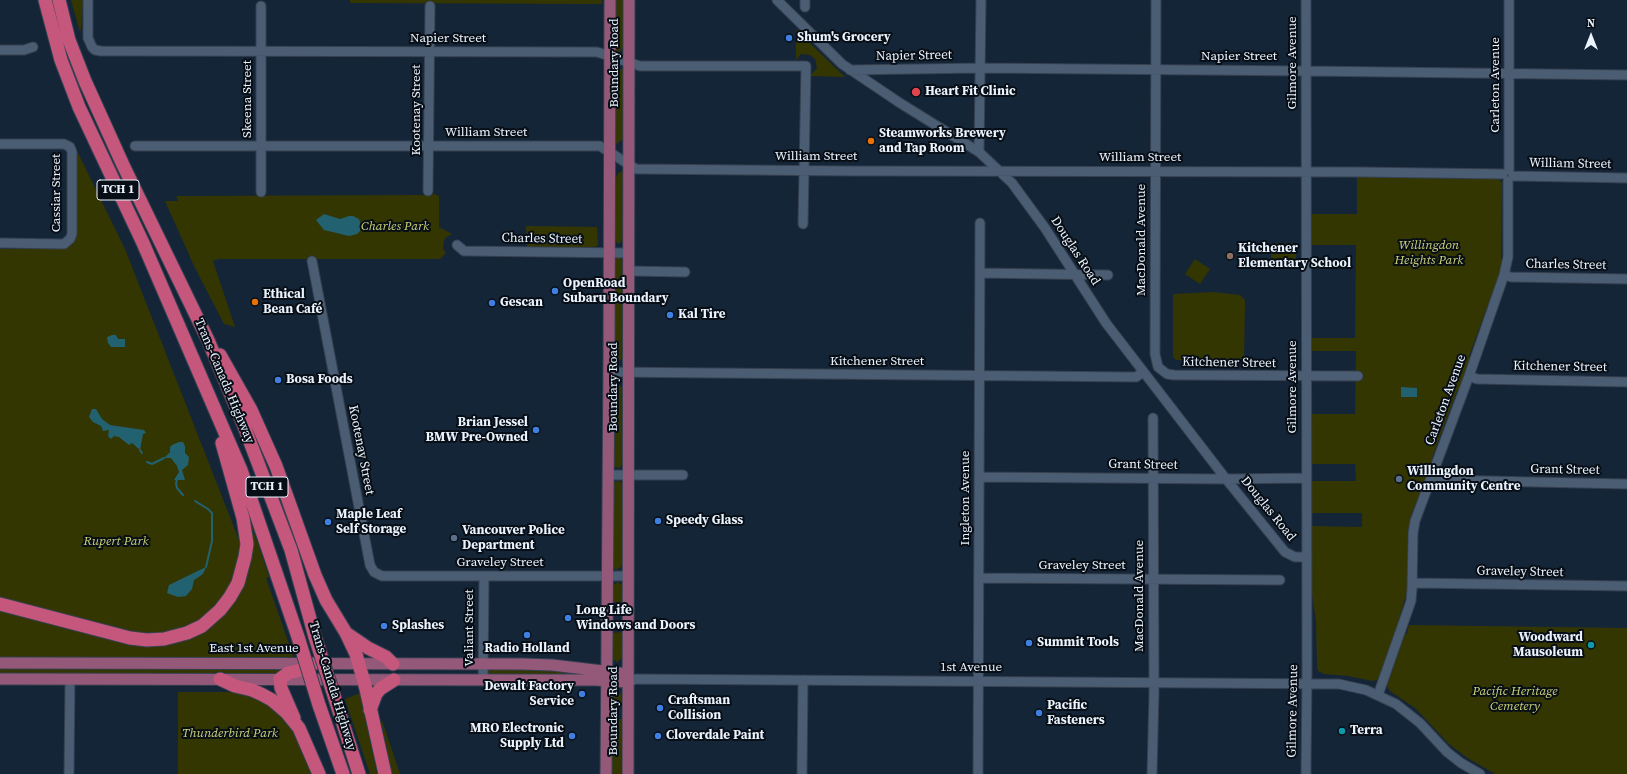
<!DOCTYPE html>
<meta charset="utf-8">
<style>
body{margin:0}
#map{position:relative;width:1627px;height:774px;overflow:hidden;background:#152538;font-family:"Source Serif 4",serif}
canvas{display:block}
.north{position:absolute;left:1571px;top:16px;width:40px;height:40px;-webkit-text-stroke:3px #070e16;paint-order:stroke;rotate:0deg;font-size:11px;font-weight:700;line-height:16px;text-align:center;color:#ebf3fe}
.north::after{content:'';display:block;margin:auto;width:14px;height:18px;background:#ebf3fe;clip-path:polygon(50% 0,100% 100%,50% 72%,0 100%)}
</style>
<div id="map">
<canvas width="1627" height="774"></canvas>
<div class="north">N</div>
</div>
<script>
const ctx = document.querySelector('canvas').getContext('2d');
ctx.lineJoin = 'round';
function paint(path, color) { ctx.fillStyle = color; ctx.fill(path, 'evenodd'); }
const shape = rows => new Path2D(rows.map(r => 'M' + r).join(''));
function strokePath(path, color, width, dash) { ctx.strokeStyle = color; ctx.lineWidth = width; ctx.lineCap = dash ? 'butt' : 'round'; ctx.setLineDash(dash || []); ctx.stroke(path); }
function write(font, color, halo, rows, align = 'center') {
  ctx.font = font + ' "Source Serif 4",serif'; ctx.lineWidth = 4; ctx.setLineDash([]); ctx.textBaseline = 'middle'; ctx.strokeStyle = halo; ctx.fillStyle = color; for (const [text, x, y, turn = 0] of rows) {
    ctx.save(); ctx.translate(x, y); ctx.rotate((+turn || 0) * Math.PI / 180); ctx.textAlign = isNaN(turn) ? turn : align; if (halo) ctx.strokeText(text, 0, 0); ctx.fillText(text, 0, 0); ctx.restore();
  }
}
const green = shape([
 [71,0,83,0,81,28,80,32],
 [350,0,602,0,602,4,350,3],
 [613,0,624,0,624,46,619,53,614,51],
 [796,30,845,77,810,76,817,68,815,59,810,55,801,54,796,60],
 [621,69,623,70,624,134,622,140,616,144,613,143,615,73],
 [76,149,125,249,239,540,252,551,251,526,252,526,269,577,266,578,294,658,0,658,0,249,62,249,72,245,74,242],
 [623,171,624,237,621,242,618,244,615,240,613,234,613,184,618,173],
 [1357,177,1496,179,1500,180,1502,183,1501,258,1503,262,1496,288,1493,291,1469,356,1470,361,1459,389,1457,391,1432,458,1433,462,1411,515,1407,535,1407,565,1409,568,1407,596,1405,598,1396,629,1397,632,1380,676,1377,680,1372,681,1348,676,1324,674,1318,671,1317,667,1316,621,1312,594,1311,526,1362,527,1362,513,1309,513,1310,481,1356,481,1355,464,1309,464,1309,414,1355,414,1356,351,1311,351,1311,338,1355,338,1356,245,1309,245,1309,214,1357,214],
 [432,193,439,196,439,227,452,234,446,237,444,241,443,249,446,253,440,259,219,259,213,261,235,327,224,324,195,268,165,201,178,201,176,196,427,195],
 [526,226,597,227,598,245,595,247,527,247],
 [1271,243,1296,243,1296,260,1271,260],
 [619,256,621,258,623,263,623,356,622,359,618,361,613,357,614,258],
 [1195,259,1210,269,1200,284,1185,274],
 [1213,292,1240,295,1245,300,1244,360,1176,360,1173,357,1173,294],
 [617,385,622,387,623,391,623,464,619,468,613,466,614,387],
 [618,481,621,482,623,487,623,562,621,567,616,570,612,566,613,483],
 [617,582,621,584,623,589,623,600,621,602,612,602,612,587],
 [1409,625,1627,628,1627,774,1495,774,1466,757,1449,744,1415,708,1390,691,1387,686,1388,681,1403,637,1407,633],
 [622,632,622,658,620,660,617,662,612,659,612,633],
 [0,666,283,668,277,674,0,673],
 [488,669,539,669,594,675,493,675,488,674],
 [616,690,621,694,622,706,611,706,612,692],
 [178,692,229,692,247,695,268,704,286,718,296,732,314,774,178,774],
 [360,693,377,774,370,774,345,699],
 [611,719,622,719,621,774,613,774,611,771],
 [382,720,400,774,392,774,382,725]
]);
const water = shape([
 [324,214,340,219,349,216,353,216,359,219,361,225,360,231,357,234,349,236,324,230,316,220],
 [112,335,116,335,118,339,125,339,125,347,111,347,108,343,107,337],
 [1401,387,1417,388,1417,397,1401,397],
 [92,409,96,409,102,419,110,425,144,430,146,433,143,434,140,450,132,443,129,445,119,437,114,436,111,439,108,436,109,430,103,431,101,426,93,422,89,417],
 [179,442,183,442,185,446,185,453,189,457,188,465,182,470,185,480,174,480,179,472,177,466,171,458,164,458,170,452,170,447,172,445],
 [206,567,203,574,194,580,192,589,186,596,178,597,167,593,169,585]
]);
const stream = shape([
 [140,450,142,453],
 [147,462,152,464,164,458],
 [177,480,176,483,177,488,183,495],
 [195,501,208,509,212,513,212,541,206,567]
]);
const minor = shape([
 [88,0,88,38,92,47,95,50,101,51,597,52,640,66,806,66,803,224],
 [777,0,842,64,900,103,979,152,1012,183,1045,228,1106,323,1226,479,1285,552,1295,557,1307,557],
 [805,0,805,7],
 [1156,0,1155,354,1158,367,1167,374,1174,375,1358,376],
 [261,6,261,192],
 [0,50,24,50,33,47],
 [850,70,980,68,1306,71,1627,75],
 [0,144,64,144,70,147,72,152,72,234,70,239,64,244,0,243],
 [135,146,600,146,636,169,853,171,1357,172,1503,174],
 [979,152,981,0],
 [1509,170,1509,0],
 [1513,176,1627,178],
 [428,191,430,6],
 [457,245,464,251,628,253],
 [312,261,370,565,374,572,382,576,628,576],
 [628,271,685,272],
 [980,273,1108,275],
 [1504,275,1511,277,1627,279],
 [609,372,1136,377,1143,372],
 [1469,376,1477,379,1627,382],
 [608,475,683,475],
 [980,477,1226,479,1306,478],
 [1431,478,1441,480,1627,484],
 [979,578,1280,580],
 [1413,583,1627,586],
 [483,680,484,576],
 [628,682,636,679,1339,684,1366,690,1396,704,1420,723,1447,752,1461,763,1480,774],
 [1378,695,1411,601,1412,589,1413,533,1415,521,1469,376,1504,275,1508,257,1508,181],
 [69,774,70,679],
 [802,774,803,680],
 [978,774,980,223],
 [1152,774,1154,693,1153,418],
 [1306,774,1307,670,1306,0]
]);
const major = shape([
 [0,663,522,664,552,665,628,674],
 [0,679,530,680,595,680,628,682],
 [606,774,609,363,610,0],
 [628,774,629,0]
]);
const highway = shape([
 [45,0,61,60,79,107,143,243,241,470,298,637],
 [59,0,69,40,85,81,123,165,208,340,244,426,291,550,315,637],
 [220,355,251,410,276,466,315,575,326,600,346,633,356,654,366,689,385,774],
 [0,604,130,638,147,640,164,639,187,633,202,626,220,610,230,597,238,583,245,557,247,544,243,518,222,443],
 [346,633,368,648,386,657,393,664],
 [220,679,235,686,252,690,261,694,272,700,286,712,299,728,319,774],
 [319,705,343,774],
 [337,705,359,774],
 [370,710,376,694,380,689,394,680],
 [294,718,281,688,280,679,288,673,301,670,313,664]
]);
const highwayBridge = shape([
 [298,637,319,705],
 [315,637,337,705]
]);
const markers = [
 [789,38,4,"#3f7fe0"],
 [916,92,5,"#e0444e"],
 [871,141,4,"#e8710a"],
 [1230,256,4,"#8d6e63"],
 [555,291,4,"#3f7fe0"],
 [255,302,4,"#e8710a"],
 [492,303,4,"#3f7fe0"],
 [670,315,4,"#3f7fe0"],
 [278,380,4,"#3f7fe0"],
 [536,430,4,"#3f7fe0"],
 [1399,479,4,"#5c6f8a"],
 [658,521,4,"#3f7fe0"],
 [328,522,4,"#3f7fe0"],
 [454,538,4,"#5c6f8a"],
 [568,618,4,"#3f7fe0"],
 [384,626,4,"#3f7fe0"],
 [527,635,4,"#3f7fe0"],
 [1029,643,4,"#3f7fe0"],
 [1591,645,4,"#0f9aa8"],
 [582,694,4,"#3f7fe0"],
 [660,708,4,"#3f7fe0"],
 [1039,713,4,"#3f7fe0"],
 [1342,731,4,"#0f9aa8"],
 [572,736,4,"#3f7fe0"],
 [658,736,4,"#3f7fe0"]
];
const shields = [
 [118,190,42],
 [267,487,42]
];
const shieldNames = [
 ["TCH 1",118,190],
 ["TCH 1",267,487]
];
const poiNames = [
 ["Shum's Grocery",797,38],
 ["Heart Fit Clinic",925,92],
 ["Steamworks Brewery",879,134],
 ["and Tap Room",879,149],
 ["Kitchener",1238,249],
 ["Elementary School",1238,264],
 ["OpenRoad",563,284],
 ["Subaru Boundary",563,299],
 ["Ethical",263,295],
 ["Bean Café",263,310],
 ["Gescan",500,303],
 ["Kal Tire",678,315],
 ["Bosa Foods",286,380],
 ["Brian Jessel",528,423,"right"],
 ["BMW Pre-Owned",528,438,"right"],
 ["Willingdon",1407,472],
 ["Community Centre",1407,487],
 ["Maple Leaf",336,515],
 ["Self Storage",336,530],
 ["Speedy Glass",666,521],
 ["Vancouver Police",462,531],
 ["Department",462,546],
 ["Long Life",576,611],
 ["Windows and Doors",576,626],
 ["Splashes",392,626],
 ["Woodward",1583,638,"right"],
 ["Mausoleum",1583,653,"right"],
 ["Summit Tools",1037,643],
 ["Radio Holland",527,649,"center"],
 ["Dewalt Factory",574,687,"right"],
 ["Service",574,702,"right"],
 ["Craftsman",668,701],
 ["Collision",668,716],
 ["Pacific",1047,706],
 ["Fasteners",1047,721],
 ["MRO Electronic",564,729,"right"],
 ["Supply Ltd",564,744,"right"],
 ["Terra",1350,731],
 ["Cloverdale Paint",666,736]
];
const streetNames = [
 ["Napier Street",448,39],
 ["Napier Street",914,56,-1],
 ["Napier Street",1239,57],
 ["Boundary Road",615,63,-90],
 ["Gilmore Avenue",1293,63,-90],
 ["Carleton Avenue",1496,85,-90],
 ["Skeena Street",248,99,-90],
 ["Kootenay Street",417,110,-90],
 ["William Street",486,133],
 ["William Street",816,157],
 ["William Street",1140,158],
 ["William Street",1570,164,1],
 ["Cassiar Street",57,193,-90],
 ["Charles Street",542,239,1],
 ["MacDonald Avenue",1142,240,-90],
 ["Douglas Road",1075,251,57],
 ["Charles Street",1566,265,1],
 ["Kitchener Street",877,362],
 ["Kitchener Street",1229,363,1],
 ["Kitchener Street",1560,367,1],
 ["Trans-Canada Highway",224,381,67],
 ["Boundary Road",614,387,-90],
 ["Gilmore Avenue",1293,387,-90],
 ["Carleton Avenue",1446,400,-70],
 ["Kootenay Street",361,450,79],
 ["Grant Street",1143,465,1],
 ["Grant Street",1565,470,1],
 ["Ingleton Avenue",966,498,-90],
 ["Douglas Road",1268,509,51],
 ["Graveley Street",500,563],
 ["Graveley Street",1082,566],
 ["Graveley Street",1520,572,1],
 ["MacDonald Avenue",1140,596,-90],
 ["Valiant Street",470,628,-90],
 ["East 1st Avenue",254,649],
 ["1st Avenue",971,668],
 ["Trans-Canada Highway",332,686,73],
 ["Boundary Road",614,711,-90],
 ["Gilmore Avenue",1293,711,-89]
];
const parkNames = [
 ["Charles Park",395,227],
 ["Willingdon",1429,246],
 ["Heights Park",1429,261],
 ["Rupert Park",116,542],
 ["Pacific Heritage",1515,692],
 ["Cemetery",1515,707],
 ["Thunderbird Park",230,734]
];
paint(green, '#343602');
paint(water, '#22616f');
strokePath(stream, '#22616f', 2);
strokePath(minor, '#354050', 11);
strokePath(major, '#354050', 13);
strokePath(highway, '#354050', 15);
strokePath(minor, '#4b5d73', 9);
strokePath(major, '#945979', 11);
strokePath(highway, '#c5577d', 13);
strokePath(highwayBridge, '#354050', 15, []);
strokePath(highwayBridge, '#c5577d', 13);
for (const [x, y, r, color] of markers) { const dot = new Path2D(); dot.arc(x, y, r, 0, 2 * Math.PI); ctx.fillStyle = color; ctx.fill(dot); strokePath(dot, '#070e16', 1.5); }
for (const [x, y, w] of shields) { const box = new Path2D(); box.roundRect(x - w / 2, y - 10, w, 20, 3); ctx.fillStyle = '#070e16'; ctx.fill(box); strokePath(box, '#ebf3fe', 1); }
write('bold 12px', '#ebf3fe', null, shieldNames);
write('bold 13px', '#ebf3fe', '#070e16', poiNames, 'left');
write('13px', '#ebf3fe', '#070e16', streetNames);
write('italic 13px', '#cdd279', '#070e16', parkNames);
</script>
